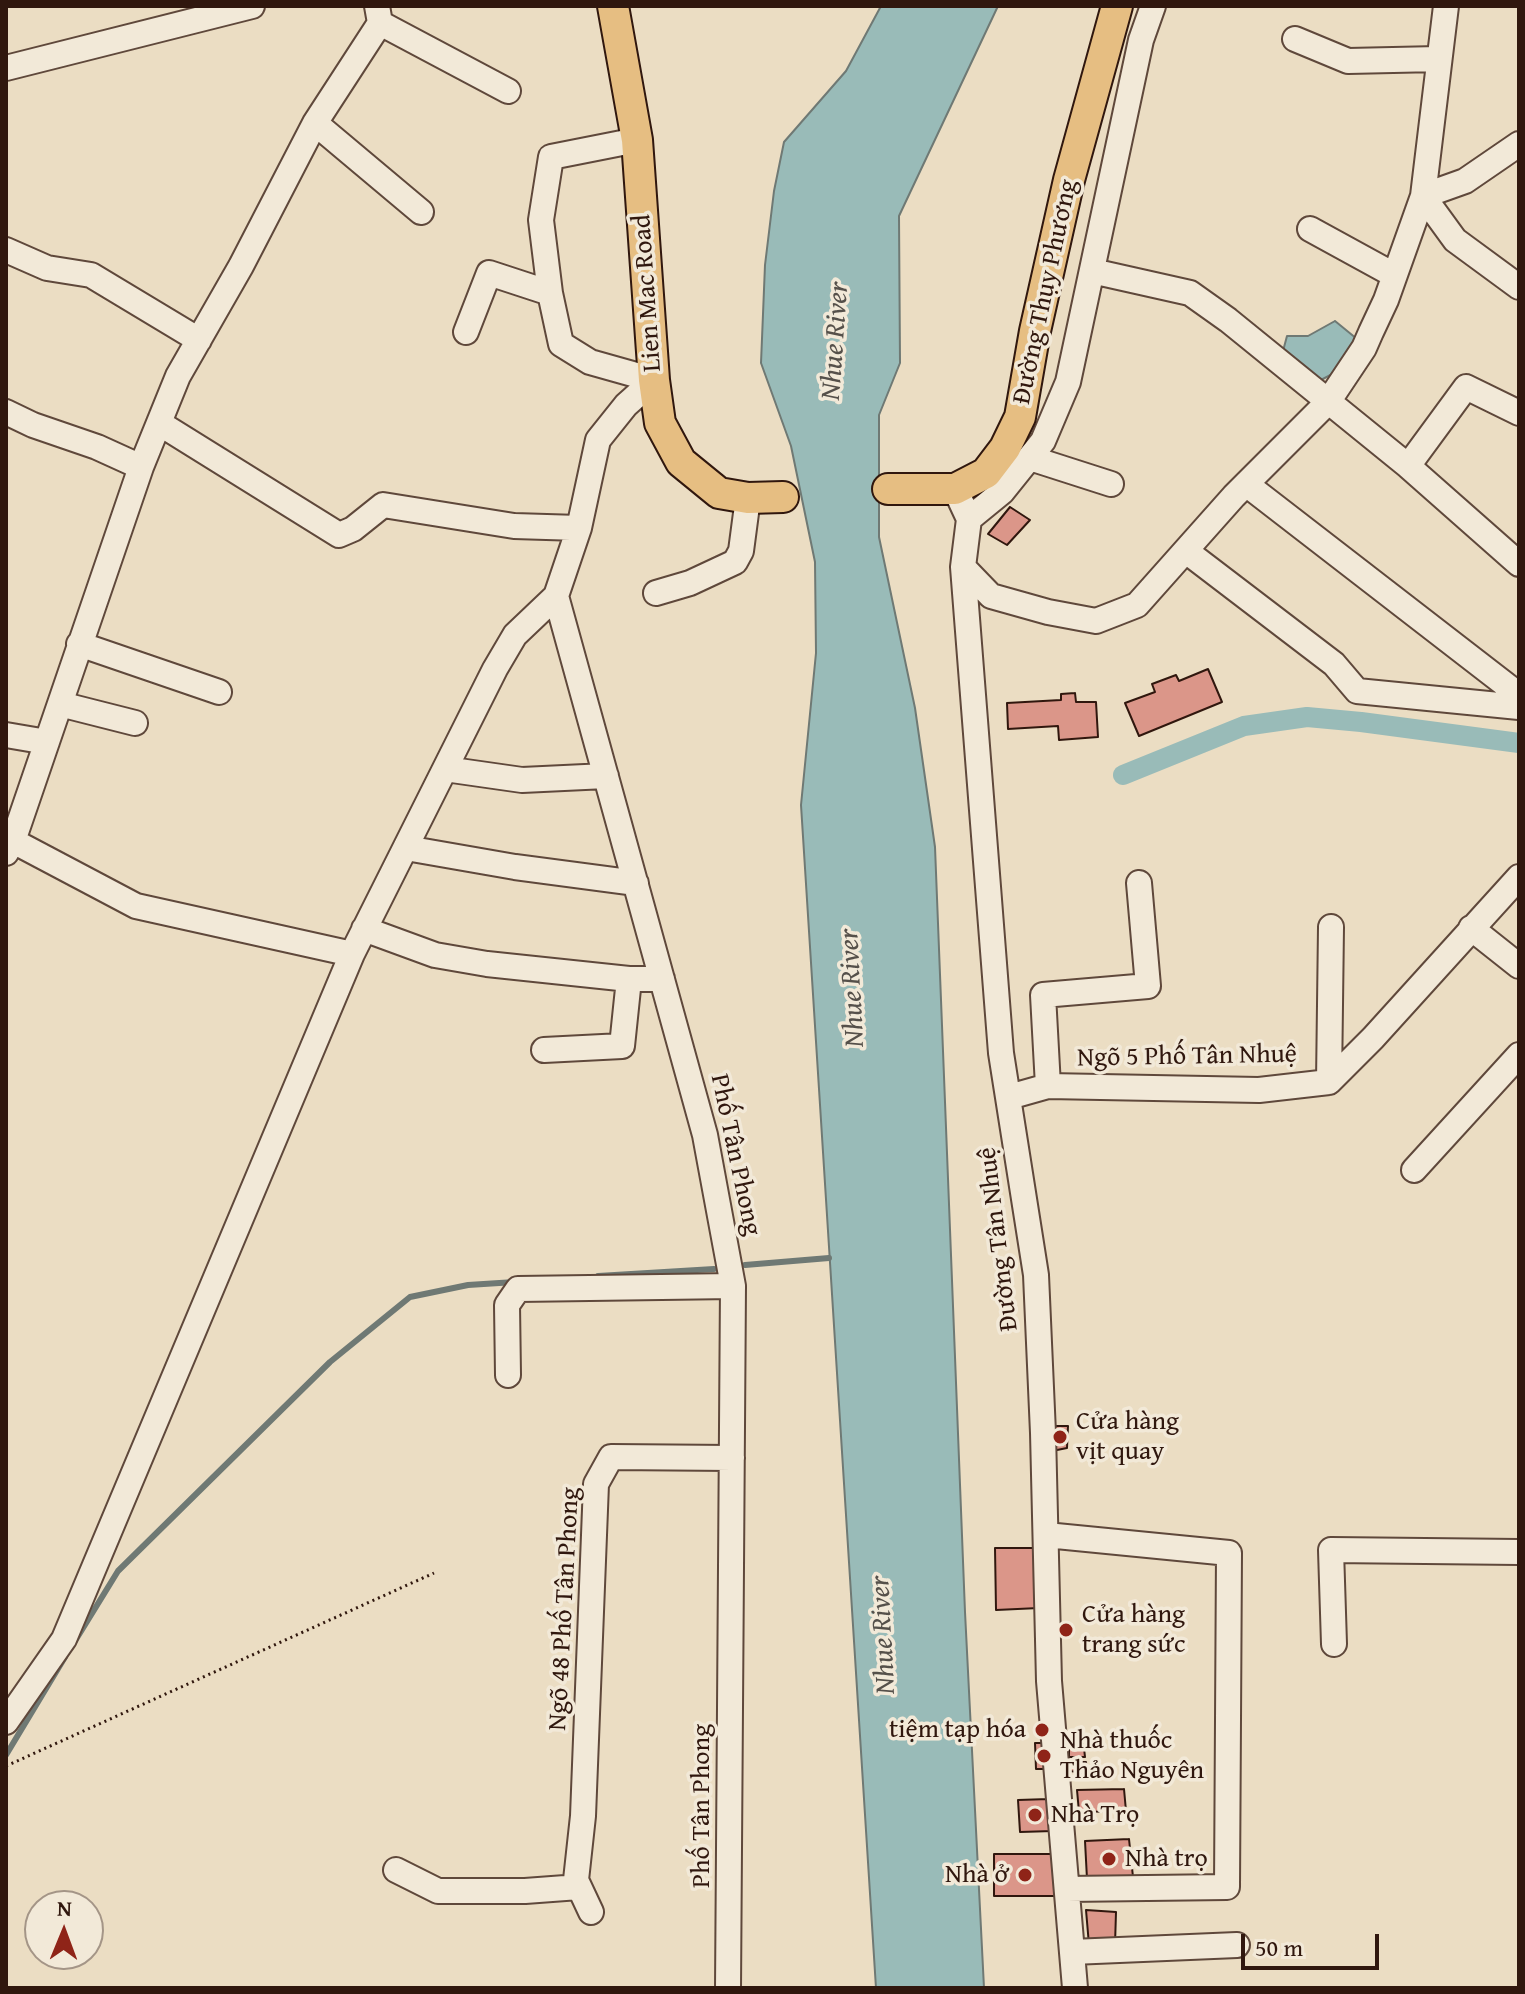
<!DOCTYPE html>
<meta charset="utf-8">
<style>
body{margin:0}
#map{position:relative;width:1525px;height:1994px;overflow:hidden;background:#ebddc3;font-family:"Gentium Book Plus",serif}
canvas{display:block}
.frame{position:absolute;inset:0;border:8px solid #30170e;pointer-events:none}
.north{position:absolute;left:24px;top:1890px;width:80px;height:80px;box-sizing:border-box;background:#f2e9d8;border:2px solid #a49587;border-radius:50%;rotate:1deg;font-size:22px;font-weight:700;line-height:32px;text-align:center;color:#30170e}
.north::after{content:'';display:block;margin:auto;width:28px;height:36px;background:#8f2418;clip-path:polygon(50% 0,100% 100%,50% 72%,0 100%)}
.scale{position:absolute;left:1241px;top:1934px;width:138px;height:36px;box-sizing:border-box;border:4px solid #30170e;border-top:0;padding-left:10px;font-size:24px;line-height:28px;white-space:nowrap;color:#30170e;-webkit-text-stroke:6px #f2e9d8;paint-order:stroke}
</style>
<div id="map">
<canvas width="1525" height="1994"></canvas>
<div class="frame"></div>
<div class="north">N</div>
<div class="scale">50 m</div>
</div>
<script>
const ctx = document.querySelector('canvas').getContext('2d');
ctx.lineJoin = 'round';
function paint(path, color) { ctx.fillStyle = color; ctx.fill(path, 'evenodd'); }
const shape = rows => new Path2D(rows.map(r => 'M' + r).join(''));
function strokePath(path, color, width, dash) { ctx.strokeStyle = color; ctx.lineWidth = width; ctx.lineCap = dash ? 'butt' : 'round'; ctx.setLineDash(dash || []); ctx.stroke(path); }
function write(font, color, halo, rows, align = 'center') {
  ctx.font = font + ' "Gentium Book Plus",serif'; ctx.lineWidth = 7; ctx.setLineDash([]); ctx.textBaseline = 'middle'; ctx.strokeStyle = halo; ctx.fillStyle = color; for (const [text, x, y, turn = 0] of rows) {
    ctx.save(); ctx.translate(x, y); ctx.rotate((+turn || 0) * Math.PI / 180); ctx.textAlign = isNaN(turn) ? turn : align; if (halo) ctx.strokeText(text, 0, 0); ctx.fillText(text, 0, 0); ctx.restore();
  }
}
const water = shape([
 [881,6,998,6,899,216,900,363,879,415,879,537,915,708,935,847,965,1612,984,1988,876,1988,801,805,816,653,815,562,791,446,761,363,765,265,774,191,784,142,846,71,881,6],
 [1335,321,1357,339,1340,370,1319,381,1283,351,1287,336,1308,336,1335,321]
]);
const stream = shape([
 [745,1265,829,1258],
 [598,1276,714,1269],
 [75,1641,118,1571,330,1362,410,1297,468,1285,515,1282],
 [6,1755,65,1657]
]);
const canal = shape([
 [1123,775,1244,726,1307,717,1361,722,1519,743]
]);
const building = shape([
 [1010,507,1030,520,1007,545,988,534,1010,507],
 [1208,669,1222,702,1139,736,1125,703,1155,692,1152,684,1176,675,1179,681,1208,669],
 [1075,693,1076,702,1096,702,1098,737,1059,740,1058,726,1008,729,1007,703,1061,700,1061,694,1075,693],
 [1053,1426,1068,1426,1067,1448,1052,1451,1053,1426],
 [995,1548,1037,1548,1039,1608,996,1610,995,1548],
 [1083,1739,1085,1757,1069,1757,1069,1740,1083,1739],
 [1035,1743,1050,1743,1052,1769,1036,1769,1035,1743],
 [1070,1762,1086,1762,1087,1773,1069,1771,1070,1762],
 [1124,1789,1126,1811,1079,1812,1077,1790,1124,1789],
 [1049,1799,1053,1831,1020,1832,1018,1800,1049,1799],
 [1129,1839,1133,1877,1087,1879,1085,1841,1129,1839],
 [994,1854,1056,1854,1059,1896,994,1896,994,1854],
 [1086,1910,1116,1912,1115,1945,1089,1945,1086,1910]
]);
const path = shape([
 [6,1766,434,1573]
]);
const minor = shape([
 [1446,6,1423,196,1455,240,1519,287],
 [380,23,508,91],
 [1295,39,1348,61,1438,59],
 [6,68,252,6],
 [315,123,421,212],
 [637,140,551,157,541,220,550,293,561,344,590,362,654,380],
 [1310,229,1394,275],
 [6,250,47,268,91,275,199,340],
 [1092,271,1190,293,1228,320,1408,466,1519,564],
 [466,332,489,273,550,293],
 [654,380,626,405,598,440,579,528,556,596,705,1135,733,1286,728,1988],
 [6,412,33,425,97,447,141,467],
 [159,423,339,535,353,529,383,505,514,526,579,528],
 [1030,458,1111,484],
 [1408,466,1466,387,1519,413],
 [1246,484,1519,695],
 [955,489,969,519,963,567,1001,1053,1036,1275,1043,1433,1049,1681,1075,1988],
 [969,519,1002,492,1043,441,1068,382,1141,40,1153,6],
 [1186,551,1334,664,1357,691,1519,707],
 [963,567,991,596,1048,612,1096,621,1137,605,1234,496,1328,402,1364,348,1371,332,1386,300,1423,196,1465,181,1519,144],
 [656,593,690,583,735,562,741,551,748,498],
 [79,644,219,692],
 [60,704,135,723],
 [6,735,47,742],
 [445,769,522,780,606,776],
 [13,841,136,906,352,954],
 [406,848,515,867,636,883],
 [6,853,13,841,141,467,178,376,241,266,315,123,380,23,377,6],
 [1471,928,1519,966],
 [364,929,435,955,487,964,629,979,662,979],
 [544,1050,622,1046,629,979],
 [1329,1082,1331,927],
 [1048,1086,1043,995,1148,986,1139,883],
 [1009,1097,1048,1086,1259,1090,1329,1082,1373,1038,1519,877],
 [1414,1170,1519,1055],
 [508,1375,507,1305,518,1289,733,1286],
 [1046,1535,1229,1553,1227,1887,1067,1889],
 [1334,1644,1331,1550,1519,1552],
 [6,1722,64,1639,352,954,495,669,515,635,556,596],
 [396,1870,438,1891,525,1891,579,1887],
 [591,1912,576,1880,583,1816,596,1484,611,1457,732,1458],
 [1072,1952,1237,1945]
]);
const major = shape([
 [613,6,637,140,654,380,660,423,681,462,719,493,748,498,783,497],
 [888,489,955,489,986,473,1005,448,1020,417,1035,331,1069,180,1117,6]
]);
const markers = [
 [1060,1437,8,"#8f2418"],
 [1066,1630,8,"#8f2418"],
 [1042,1730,8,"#8f2418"],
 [1044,1756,8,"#8f2418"],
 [1035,1815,8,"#8f2418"],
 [1109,1859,8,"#8f2418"],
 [1025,1875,8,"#8f2418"]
];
const streetNames = [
 ["Đường Thụy Phương",1046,292,-78],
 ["Lien Mac Road",648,293,-94],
 ["Ngõ 5 Phố Tân Nhuệ",1187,1057,-1],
 ["Phố Tân Phong",735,1155,78],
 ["Đường Tân Nhuệ",999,1239,-97],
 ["Ngõ 48 Phố Tân Phong",565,1609,-87],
 ["Phố Tân Phong",702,1806,-90]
];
const poiNames = [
 ["Cửa hàng",1076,1422],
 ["vịt quay",1076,1452],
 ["Cửa hàng",1082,1615],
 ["trang sức",1082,1645],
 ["tiệm tạp hóa",1026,1730,"right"],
 ["Nhà thuốc",1060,1741],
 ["Thảo Nguyên",1060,1771],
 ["Nhà Trọ",1051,1815],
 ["Nhà trọ",1125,1859],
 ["Nhà ở",1009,1875,"right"]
];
const waterNames = [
 ["Nhue River",836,341,-86],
 ["Nhue River",853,988,-93],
 ["Nhue River",884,1635,-93]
];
paint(water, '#99bbb8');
strokePath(water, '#6f7974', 2);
strokePath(stream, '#6f7974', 6);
strokePath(canal, '#99bbb8', 20);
paint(building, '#db9689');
strokePath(building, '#30170e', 2);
strokePath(minor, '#5f483b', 28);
strokePath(major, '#30170e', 34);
strokePath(path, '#30170e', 3, [2, 4]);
strokePath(minor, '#f2e9d8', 24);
strokePath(major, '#e6be82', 30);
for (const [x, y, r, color] of markers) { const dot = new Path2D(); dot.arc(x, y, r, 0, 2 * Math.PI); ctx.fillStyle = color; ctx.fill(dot); strokePath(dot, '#f2e9d8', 3); }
write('26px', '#30170e', '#f2e9d8', streetNames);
write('26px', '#30170e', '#f2e9d8', poiNames, 'left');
write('italic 28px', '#55504a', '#f2e9d8', waterNames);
</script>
